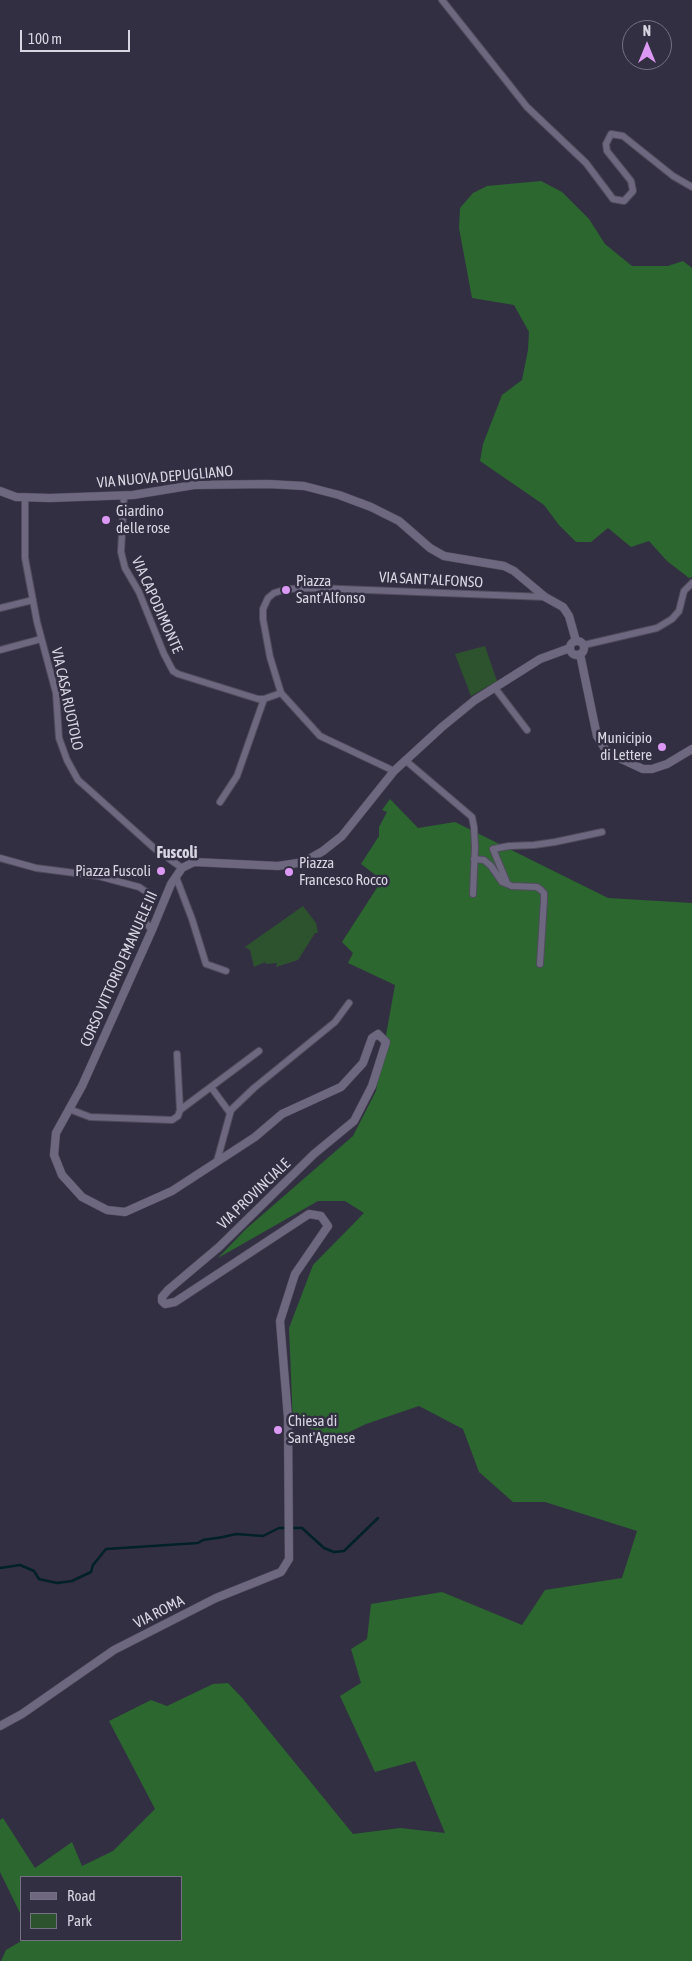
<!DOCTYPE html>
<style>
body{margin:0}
#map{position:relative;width:692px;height:1961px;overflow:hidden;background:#332f42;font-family:"Asap Condensed",sans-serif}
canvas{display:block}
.legend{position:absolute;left:20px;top:1876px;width:162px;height:65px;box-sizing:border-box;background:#332f42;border:1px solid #757182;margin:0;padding:6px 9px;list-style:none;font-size:15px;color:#d8d5e2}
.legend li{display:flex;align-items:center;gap:10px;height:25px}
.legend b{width:25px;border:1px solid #757182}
.north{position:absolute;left:622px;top:20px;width:50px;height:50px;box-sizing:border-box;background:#332f42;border:1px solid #757182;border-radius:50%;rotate:0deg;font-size:14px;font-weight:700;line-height:20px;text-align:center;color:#d8d5e2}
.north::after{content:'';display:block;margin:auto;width:18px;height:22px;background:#dc99f4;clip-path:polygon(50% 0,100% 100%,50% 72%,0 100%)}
.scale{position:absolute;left:20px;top:30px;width:110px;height:22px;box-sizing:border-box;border:2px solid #d8d5e2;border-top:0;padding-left:6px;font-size:15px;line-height:18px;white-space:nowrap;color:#d8d5e2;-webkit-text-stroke:4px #332f42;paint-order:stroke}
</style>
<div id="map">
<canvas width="692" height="1961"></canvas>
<ul class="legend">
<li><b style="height:6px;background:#6d687f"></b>Road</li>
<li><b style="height:14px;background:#2d532e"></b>Park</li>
</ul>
<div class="north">N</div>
<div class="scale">100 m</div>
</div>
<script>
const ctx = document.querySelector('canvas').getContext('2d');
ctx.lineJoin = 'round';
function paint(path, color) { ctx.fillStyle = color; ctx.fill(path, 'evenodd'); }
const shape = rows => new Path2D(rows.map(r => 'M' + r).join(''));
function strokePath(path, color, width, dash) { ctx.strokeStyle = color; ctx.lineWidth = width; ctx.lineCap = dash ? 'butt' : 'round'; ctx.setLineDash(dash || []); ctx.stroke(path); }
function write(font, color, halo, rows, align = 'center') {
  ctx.font = font + ' "Asap Condensed",sans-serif'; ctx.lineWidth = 5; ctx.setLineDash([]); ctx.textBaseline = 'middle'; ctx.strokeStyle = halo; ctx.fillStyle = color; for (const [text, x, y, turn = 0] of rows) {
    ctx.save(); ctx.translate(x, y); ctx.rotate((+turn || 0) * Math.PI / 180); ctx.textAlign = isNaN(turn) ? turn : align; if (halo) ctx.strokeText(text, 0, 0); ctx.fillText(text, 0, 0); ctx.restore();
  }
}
const green = shape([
 [485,646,497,681,471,696,455,654],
 [303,906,316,923,318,933,315,933,298,960,276,967,277,963,266,964,265,962,254,967,250,950,245,947]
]);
const forest = shape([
 [541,181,562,192,589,219,605,244,632,266,668,266,683,261,692,268,692,577,689,578,667,561,649,541,631,547,608,528,591,542,576,542,559,525,544,505,480,461,483,444,502,395,522,380,528,350,529,332,514,305,472,298,459,228,460,208,473,193,487,186],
 [390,799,418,828,455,822,608,898,692,903,692,1961,1,1961,6,1950,23,1940,181,1940,181,1877,21,1877,21,1915,0,1872,0,1820,3,1818,35,1868,72,1842,82,1866,113,1851,155,1809,109,1721,151,1700,167,1706,213,1684,228,1683,243,1699,353,1834,400,1828,445,1833,415,1761,375,1772,340,1696,361,1683,351,1649,367,1639,371,1604,442,1592,522,1625,545,1590,622,1578,637,1531,545,1502,513,1502,479,1472,463,1429,419,1406,366,1424,339,1437,293,1424,289,1328,313,1265,364,1213,345,1201,318,1201,218,1258,246,1229,353,1136,376,1091,395,985,348,963,353,953,342,942,382,880,361,864,379,836,379,827,387,812,382,810]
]);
const stream = shape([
 [0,1568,20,1565,34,1571,39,1579,57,1583,72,1581,91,1572,93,1565,106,1549,198,1543,203,1540,223,1537,236,1534,263,1536,279,1528,302,1528,324,1548,334,1552,344,1551,378,1518]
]);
const minor = shape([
 [442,0,527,107,586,163,613,199,624,201,633,191,631,181,607,151,606,144,611,134,623,136,673,176,692,187],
 [124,496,121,552,125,568,139,592,164,654,173,671,178,674,258,699,264,699,281,693],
 [25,498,25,558,37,622,56,693,59,738,67,760,78,780,86,787,154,848,182,868],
 [0,608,33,600],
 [584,645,657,628,672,619,679,611,684,591,692,583],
 [0,650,41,639],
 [495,688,527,730],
 [405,760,472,817,474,827,475,847,473,894],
 [394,771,320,736,281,693,270,657,263,619,263,609,268,598,274,593,287,589,316,588,545,597],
 [220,802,237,776,264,699],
 [0,858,36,868,98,876,139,887,148,893,144,921,152,930],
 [474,859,484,860,491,866,502,882,512,886,537,887,541,890,544,893,544,900,540,964],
 [176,877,192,919,206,964,226,971],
 [507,883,493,849,509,846,534,845,555,842,602,832],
 [211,1087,230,1113],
 [69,1109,90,1117,172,1120,178,1116,180,1110,177,1054],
 [180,1110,259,1051],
 [217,1161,231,1110,254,1088,335,1022,349,1003]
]);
const tertiary = shape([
 [0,491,16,497,50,498,133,495,194,485,268,484,304,486,339,495,371,507,399,521,430,548,444,556,504,566,514,571,545,597,563,607,569,616,576,641],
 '570 648a7 7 0 1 1 14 0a7 7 0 1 1-14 0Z',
 [580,654,597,736,605,749,615,756,643,769,652,769,667,764,692,749],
 [0,1726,22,1714,114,1650,216,1598,281,1572,289,1559,288,1418,280,1321,295,1274,328,1226,321,1216,309,1214,175,1302,165,1304,162,1301,162,1297,168,1290,219,1247,314,1154,354,1121,372,1086,386,1042,378,1034,372,1038,363,1063,341,1087,282,1114,255,1137,172,1191,125,1212,107,1210,82,1197,62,1175,54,1155,56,1133,82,1086,152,930,171,884,182,868,194,862,278,866,304,862,323,851,342,836,394,771,442,727,475,700,540,659,570,648]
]);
const markers = [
 [106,520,5,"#dc99f4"],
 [286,590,5,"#dc99f4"],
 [662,747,5,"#dc99f4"],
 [161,871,5,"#dc99f4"],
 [289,872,5,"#dc99f4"],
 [278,1430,5,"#dc99f4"]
];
const streetNames = [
 ["VIA NUOVA DEPUGLIANO",165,477,-5],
 ["VIA SANT'ALFONSO",431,580,3],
 ["VIA CAPODIMONTE",157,605,66],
 ["VIA CASA RUOTOLO",67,699,78],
 ["CORSO VITTORIO EMANUELE III",119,969,-66],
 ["VIA PROVINCIALE",254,1194,-44],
 ["VIA ROMA",159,1612,-27]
];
const poiNames = [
 ["Giardino",116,511],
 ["delle rose",116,528],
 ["Piazza",296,581],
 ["Sant'Alfonso",296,598],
 ["Municipio",652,738,"right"],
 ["di Lettere",652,755,"right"],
 ["Piazza",299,863],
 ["Francesco Rocco",299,880],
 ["Piazza Fuscoli",151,871,"right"],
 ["Chiesa di",288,1421],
 ["Sant'Agnese",288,1438]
];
const neighbourhoodNames = [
 ["Fuscoli",177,853]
];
paint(green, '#2d532e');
paint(forest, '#2b672f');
strokePath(stream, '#002127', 2.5);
strokePath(minor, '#504c5c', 8);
strokePath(tertiary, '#504c5c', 9);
strokePath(minor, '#6d687f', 6);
strokePath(tertiary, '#6d687f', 8);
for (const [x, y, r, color] of markers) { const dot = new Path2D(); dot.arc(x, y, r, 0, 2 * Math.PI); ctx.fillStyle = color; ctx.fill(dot); strokePath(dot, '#332f42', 2); }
write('15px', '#d8d5e2', '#332f42', streetNames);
write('15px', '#d8d5e2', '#332f42', poiNames, 'left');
write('bold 16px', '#d8d5e2', '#332f42', neighbourhoodNames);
</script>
